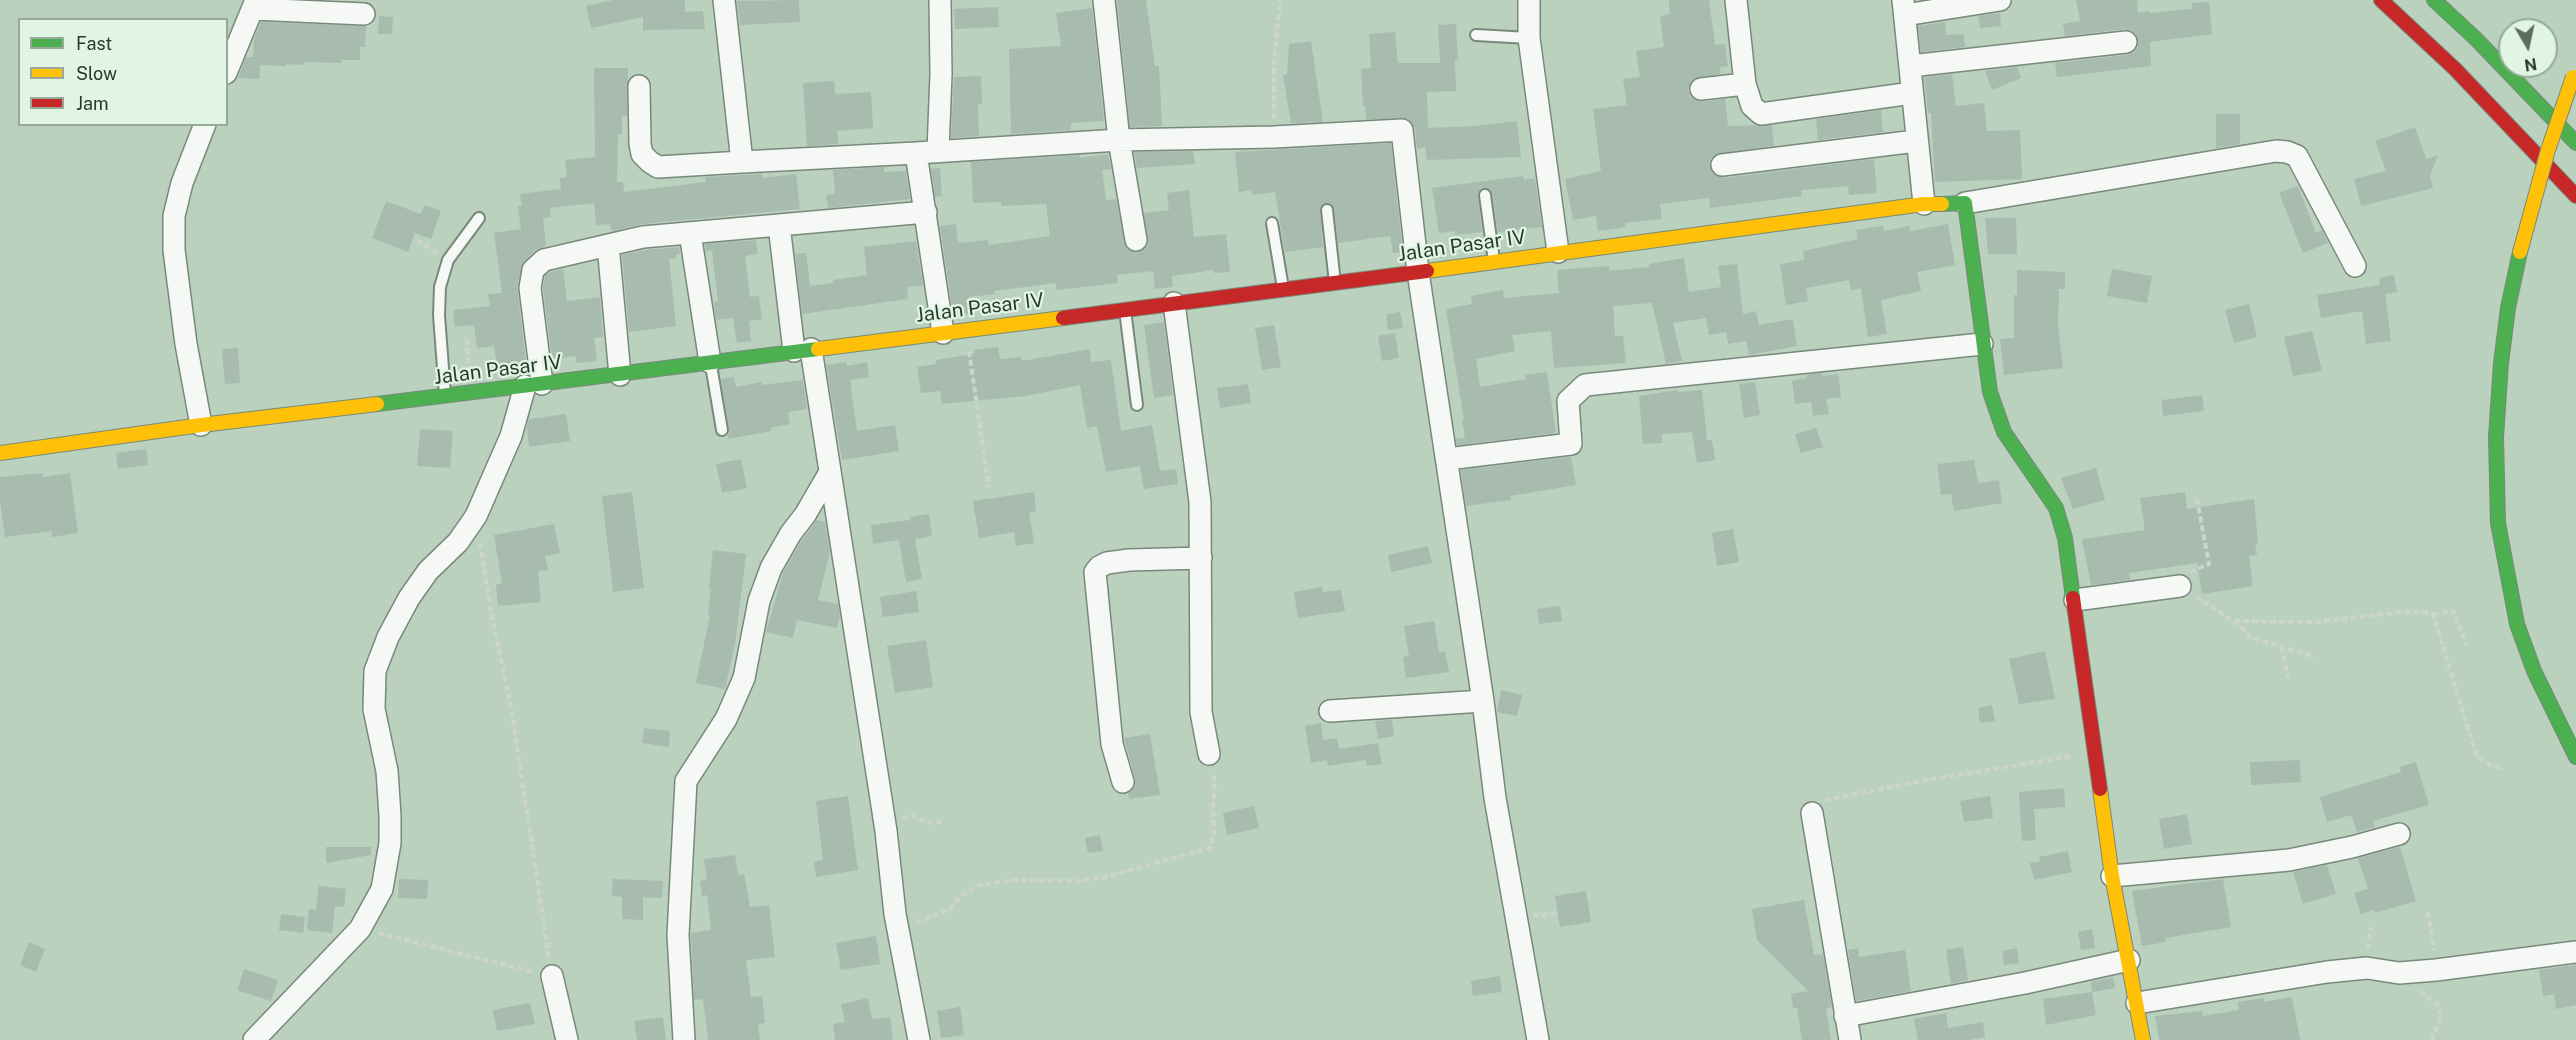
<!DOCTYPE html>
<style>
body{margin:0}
#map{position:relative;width:2576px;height:1040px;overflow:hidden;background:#bad1be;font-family:"Public Sans",sans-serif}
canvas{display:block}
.legend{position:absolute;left:18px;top:18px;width:210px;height:108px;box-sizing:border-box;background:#e0f5e4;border:2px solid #97aa9a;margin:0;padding:8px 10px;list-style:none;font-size:18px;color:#29392c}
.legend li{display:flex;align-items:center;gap:12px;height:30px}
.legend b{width:30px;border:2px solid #97aa9a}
.north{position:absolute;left:2498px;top:18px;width:60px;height:60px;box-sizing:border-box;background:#e0f5e4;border:2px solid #97aa9a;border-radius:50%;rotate:171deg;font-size:16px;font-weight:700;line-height:24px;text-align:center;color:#29392c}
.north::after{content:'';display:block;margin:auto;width:21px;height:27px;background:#5c6e5f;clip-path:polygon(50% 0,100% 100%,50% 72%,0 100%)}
</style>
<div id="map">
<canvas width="2576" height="1040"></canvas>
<ul class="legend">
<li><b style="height:8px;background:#4caf50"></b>Fast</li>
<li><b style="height:8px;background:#ffc107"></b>Slow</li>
<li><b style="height:8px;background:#c62828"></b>Jam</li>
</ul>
<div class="north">N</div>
</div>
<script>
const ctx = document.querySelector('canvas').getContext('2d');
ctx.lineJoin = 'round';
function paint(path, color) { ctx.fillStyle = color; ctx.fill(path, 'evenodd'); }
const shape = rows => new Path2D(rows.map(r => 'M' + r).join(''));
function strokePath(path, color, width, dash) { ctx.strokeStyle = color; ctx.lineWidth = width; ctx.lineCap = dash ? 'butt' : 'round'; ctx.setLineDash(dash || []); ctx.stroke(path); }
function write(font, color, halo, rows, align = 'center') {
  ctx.font = font + ' "Public Sans",sans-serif'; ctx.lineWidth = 4.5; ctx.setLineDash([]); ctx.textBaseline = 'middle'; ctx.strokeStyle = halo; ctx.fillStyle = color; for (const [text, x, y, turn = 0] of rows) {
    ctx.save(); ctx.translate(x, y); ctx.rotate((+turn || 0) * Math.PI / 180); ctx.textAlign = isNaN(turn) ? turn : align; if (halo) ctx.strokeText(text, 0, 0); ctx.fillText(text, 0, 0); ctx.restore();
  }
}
const building = shape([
 [613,0,685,0,685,12,703,11,705,29,643,30,643,17,591,28,586,6],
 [799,0,800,22,740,25,737,1],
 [1117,0,1146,0,1155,66,1159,66,1162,126,1130,127],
 [1669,0,1709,0,1715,45,1725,44,1728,66,1720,67,1721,74,1693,79,1688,90,1691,97,1702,102,1725,99,1728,126,1772,125,1774,146,1715,155,1710,161,1712,173,1724,178,1874,159,1877,193,1849,195,1848,186,1801,190,1802,196,1710,208,1709,198,1660,204,1662,219,1625,223,1626,227,1598,231,1596,216,1573,220,1565,179,1601,171,1593,109,1627,105,1623,79,1640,77,1636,51,1664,47,1660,16,1670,14],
 [2076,0,2137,0,2138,13,2149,11,2149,13,2192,9,2192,3,2209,2,2212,34,2150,42,2151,66,2057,77,2055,63,2127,55,2134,52,2138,47,2136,34,2125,29,2065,36,2063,24,2080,21],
 [998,7,999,27,955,29,954,9],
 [1092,8,1104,121,1071,123,1071,130,1011,134,1009,49,1061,46,1056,13],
 [2000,13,2001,26,1980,28,1978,16],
 [379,16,393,17,392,34,378,34],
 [261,22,366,26,365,47,360,47,360,60,342,60,341,63,304,62,303,65,286,64,286,66,260,65,259,79,238,78,246,57,253,57,254,39],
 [1945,22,1946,35,1964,34,1965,47,1921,52,1918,26],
 [1456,24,1458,60,1455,60,1456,91,1427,92,1428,128,1475,126,1517,121,1521,157,1427,160,1425,147,1417,149,1415,128,1408,119,1366,119,1365,106,1363,106,1361,69,1371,68,1369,34,1395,32,1398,63,1440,63,1438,25],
 [1311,41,1323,122,1291,123,1283,75,1287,74,1289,44],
 [2017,67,2021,78,1992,90,1985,71],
 [594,68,628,68,627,116,622,116,622,134,618,134,617,182,623,182,624,192,706,182,705,177,762,174,762,178,796,174,800,209,642,224,614,231,611,230,610,224,596,225,594,203,550,208,551,217,543,218,546,246,536,250,524,261,517,286,526,362,521,363,522,370,498,373,494,346,477,348,474,325,455,327,453,310,490,306,488,294,502,293,494,233,521,229,518,206,522,206,520,194,561,189,560,178,567,177,565,160,595,157],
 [1952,74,1956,106,1984,103,1987,131,2020,130,2022,179,1935,182,1931,113,1928,113,1924,77],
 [981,76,982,104,978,104,979,136,951,138,954,77],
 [834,81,835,94,871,92,873,128,837,131,838,144,807,146,803,83],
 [1881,110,1883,132,1818,140,1816,119],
 [2216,114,2240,114,2240,144,2216,148],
 [2415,127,2426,159,2438,155,2430,176,2433,188,2361,206,2354,179,2386,171,2375,141],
 [1391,143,1403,252,1393,253,1390,236,1338,243,1334,209,1327,203,1322,204,1320,210,1323,247,1285,252,1275,192,1252,195,1251,190,1239,192,1235,152],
 [1193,151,1195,164,1137,168,1134,152],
 [1108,154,1111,169,1102,170,1106,200,1116,199,1127,249,1138,253,1148,245,1144,213,1169,210,1167,193,1189,190,1194,237,1226,234,1230,272,1214,273,1214,270,1172,276,1173,287,1155,289,1153,271,1117,275,1118,283,1057,290,1056,283,994,291,995,294,968,297,970,313,953,315,940,226,956,224,958,243,988,240,988,245,1050,236,1046,204,1001,206,1001,202,973,203,971,162,1080,155,1080,158],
 [884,167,884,172,906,171,910,199,828,208,826,195,835,194,833,170],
 [940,168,942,196,935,197,931,169],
 [1523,176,1524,180,1535,178,1542,227,1498,232,1492,193,1485,188,1480,189,1478,195,1482,232,1455,235,1455,231,1439,233,1432,188],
 [2298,186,2316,233,2322,230,2328,243,2303,253,2279,193],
 [386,201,421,214,424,205,441,211,431,239,415,233,408,252,372,238],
 [1985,218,2016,218,2017,254,1988,254],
 [1948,224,1955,265,1917,272,1921,291,1881,300,1887,334,1868,337,1861,288,1851,290,1849,280,1806,288,1808,301,1786,305,1780,264,1804,260,1803,251,1858,239,1856,230,1883,226,1884,231,1909,226,1910,231],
 [756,240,758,254,745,256,750,297,759,296,762,319,749,321,751,341,737,343,733,318,716,320,714,302,718,301,712,250,706,251,705,244],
 [916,241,923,285,907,287,908,299,802,314,795,254,806,253,810,286,833,283,833,280,867,275,864,247],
 [679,247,680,254,676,254,676,258,669,259,676,326,629,332,622,255,645,250],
 [1684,258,1689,292,1721,287,1718,266,1737,264,1743,314,1756,311,1759,325,1793,319,1797,346,1749,355,1746,341,1728,344,1726,332,1709,335,1706,318,1673,323,1682,361,1666,364,1652,303,1613,306,1615,336,1623,336,1626,363,1554,368,1551,331,1512,335,1515,351,1476,359,1480,387,1526,379,1525,375,1547,372,1556,433,1457,445,1456,439,1465,438,1462,420,1464,420,1446,309,1472,304,1471,296,1503,290,1504,298,1559,293,1557,270,1609,266,1609,271,1649,267,1649,264],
 [563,269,567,301,600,297,603,335,603,337,594,338,597,361,576,363,576,356,552,359,543,288,545,276,550,272],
 [2112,269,2152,276,2147,303,2107,296],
 [2017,270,2065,272,2065,289,2059,289,2058,326,2063,368,2004,375,2000,339,2014,338,2014,295,2017,295],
 [2394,275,2397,292,2385,294,2391,341,2366,344,2362,311,2321,318,2317,295,2380,285,2379,278],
 [2249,304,2257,337,2234,343,2225,310],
 [1400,312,1403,328,1388,330,1386,314],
 [1164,322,1173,395,1154,398,1144,325],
 [1274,325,1281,367,1262,370,1255,328],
 [2312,331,2322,371,2293,376,2284,337],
 [1395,333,1399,358,1382,361,1378,336],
 [998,347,1000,359,1021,357,1022,361,1090,349,1091,362,1111,360,1121,431,1152,425,1160,471,1176,469,1178,484,1144,489,1140,466,1106,472,1097,426,1087,428,1080,385,1026,396,942,404,940,391,921,393,917,367,936,364,936,360,974,354,974,350],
 [238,348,240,383,225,384,222,349],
 [847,362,847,366,867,362,869,377,850,380,857,431,895,425,899,451,842,460,826,365],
 [1822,373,1823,376,1838,374,1841,397,1826,399,1829,414,1813,416,1811,402,1795,404,1792,381,1807,378,1806,375],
 [734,377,736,387,761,382,762,385,803,380,807,409,788,412,790,424,770,428,771,431,728,439,729,429,721,379],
 [1755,382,1760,415,1744,418,1739,384],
 [1248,384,1251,403,1220,408,1217,388],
 [1678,390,1678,392,1702,390,1707,440,1712,440,1715,460,1697,463,1692,432,1662,434,1662,443,1643,444,1639,396],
 [2202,395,2204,411,2163,416,2162,400],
 [566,414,570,441,529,447,527,426,529,419],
 [1816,428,1823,447,1801,453,1795,434],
 [420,429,453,431,450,468,417,466],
 [146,449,148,465,118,469,116,453],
 [1571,457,1576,485,1510,496,1511,500,1466,506,1461,470],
 [741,459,747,488,722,493,716,464],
 [1974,460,1978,483,1999,480,2002,503,1954,511,1951,494,1941,495,1937,464],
 [2096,468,2105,500,2073,509,2061,478],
 [42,473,43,477,70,473,78,533,52,537,52,531,5,537,0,500,0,477],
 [632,492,644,588,613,592,602,496],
 [1034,492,1036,511,1029,513,1034,543,1016,546,1014,532,979,538,973,501],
 [2185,492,2187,509,2254,499,2258,544,2255,545,2257,555,2249,556,2253,586,2202,594,2197,563,2129,573,2130,580,2091,585,2082,539,2145,530,2140,498],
 [929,514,932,536,915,539,922,579,906,582,899,540,873,544,871,525,910,520,910,517],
 [817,520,825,522,830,551,818,600,838,604,840,616,837,628,797,620,793,638,766,632,783,573,802,540],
 [554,524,560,553,545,556,548,570,538,571,541,602,498,606,496,584,502,584,494,535],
 [1733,529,1739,562,1717,566,1712,533],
 [1428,546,1432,563,1391,572,1388,555],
 [713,550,746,554,735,644,725,689,696,683,710,615,708,615,711,589,709,589],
 [1322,587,1323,592,1341,590,1345,611,1298,618,1294,592],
 [916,591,919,612,883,617,880,597],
 [1560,606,1562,621,1539,624,1537,609],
 [1434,621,1439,652,1445,651,1449,672,1406,678,1403,657,1409,656,1404,626],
 [926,640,933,687,895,693,887,646],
 [2045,651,2055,699,2019,704,2009,659],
 [1501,690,1522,695,1517,716,1497,712],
 [1992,705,1995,721,1980,723,1978,708],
 [1392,720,1394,736,1378,739,1375,721],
 [1321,723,1323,740,1337,738,1339,749,1378,743,1382,764,1367,766,1366,760,1328,766,1327,760,1311,763,1305,726],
 [644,728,670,731,669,747,642,743],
 [1150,734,1160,795,1129,799,1128,793,1135,786,1135,779,1124,738],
 [2300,760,2301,782,2251,785,2250,762],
 [2416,762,2429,805,2373,821,2375,827,2357,832,2351,815,2327,822,2320,797,2401,772,2400,767],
 [2064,788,2065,807,2034,809,2036,840,2022,841,2019,792],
 [848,796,858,870,816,877,814,862,823,860,816,801],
 [1990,796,1993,818,1964,822,1960,801],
 [1254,806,1259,828,1227,835,1223,813],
 [2187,814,2192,844,2164,849,2159,819],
 [1100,835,1103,851,1088,853,1085,838],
 [326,847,371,847,371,855,326,863],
 [2400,847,2416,901,2375,913,2374,910,2361,914,2354,893,2368,889,2358,858],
 [2068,851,2072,872,2034,880,2030,863,2040,861,2039,857],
 [735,855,738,875,744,874,750,907,769,905,775,957,746,960,751,997,762,996,765,1023,758,1024,760,1040,708,1040,703,999,694,1000,691,933,711,930,707,895,702,896,700,881,707,880,704,859],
 [2327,865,2336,894,2303,904,2293,872],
 [399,879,428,880,427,899,398,898],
 [613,879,663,881,662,898,643,897,643,920,622,919,622,897,612,896],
 [2223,879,2231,927,2165,938,2166,942,2142,946,2132,891],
 [319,886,346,889,344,907,335,906,332,933,307,930,309,909,316,910],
 [1586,891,1591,922,1560,927,1555,896],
 [1804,900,1814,955,1823,954,1832,1007,1826,1008,1831,1040,1802,1040,1797,1008,1793,1008,1791,994,1808,991,1757,940,1752,909],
 [281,914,305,917,303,933,279,930],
 [2092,929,2095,948,2081,950,2078,932],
 [876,936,880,964,841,970,836,943],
 [29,942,45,949,36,972,20,965],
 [1963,947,1968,980,1951,984,1946,950],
 [1858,948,1859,957,1905,950,1911,991,1856,1001,1848,950],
 [2017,948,2019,963,2004,965,2002,951],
 [2576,965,2576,1005,2556,1009,2554,994,2543,996,2539,970],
 [244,969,278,980,271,1001,237,990],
 [1500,976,1502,992,1473,996,1471,981],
 [2113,977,2115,988,2092,992,2096,1015,2046,1025,2043,999,2092,992,2091,982],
 [2292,997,2300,1040,2159,1040,2155,1016,2202,1011,2203,1016,2239,1010,2238,1002,2264,998,2264,1002],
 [868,998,872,1019,890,1017,893,1040,835,1040,833,1024,845,1022,841,1004],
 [530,1003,535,1024,497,1031,493,1010],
 [960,1007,964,1035,941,1038,937,1011],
 [1946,1013,1948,1028,1983,1022,1985,1037,1969,1040,1918,1040,1914,1019],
 [663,1017,666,1040,637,1040,634,1021]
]);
const path = shape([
 [1274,119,1274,65,1280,0],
 [417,240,437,253],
 [467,339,468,372],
 [969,351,989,488],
 [480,543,491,612,512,713,549,958],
 [2190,572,2209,564,2197,499],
 [2196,596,2240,626,2250,637,2315,657],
 [2433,614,2453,611,2466,645],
 [2234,621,2316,622,2411,611,2433,614,2477,757,2492,766,2504,769],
 [2281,647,2288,676,2286,681],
 [1825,800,1927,780,2072,756],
 [902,818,913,816,929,823,942,822],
 [2428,912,2434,951],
 [1533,915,1541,916,1549,913,1558,914],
 [916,922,949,910,963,894,977,886,1012,880,1078,881,1105,877,1210,848,1214,834,1213,805,1215,783,1213,772],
 [378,933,534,972],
 [2368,949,2371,927],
 [2420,991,2438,1005,2441,1016,2432,1040]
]);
const lane = shape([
 [1476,35,1529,38],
 [1485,195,1494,261],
 [1327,210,1335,283],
 [1272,223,1283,288],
 [1125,310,1137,405],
 [711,365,722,430],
 [445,395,439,315,440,287,448,260,479,218]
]);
const street = shape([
 [724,0,742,162,916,153,943,333],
 [1104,0,1119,140,1136,240],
 [1529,0,1529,38,1558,252],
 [1736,0,1745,84,1752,106,1761,114,1912,93],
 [1903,0,1924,204],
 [253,9,364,14],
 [1905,15,2000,0],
 [1910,66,2126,42],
 [226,73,256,0],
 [639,86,640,144,642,154,650,162,658,167,742,162],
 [1701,89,1745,84],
 [938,151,941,74,940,0],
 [916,153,1119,140,1274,137,1402,130,1418,272,1483,701],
 [1722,165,1916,141],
 [1965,203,2276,151,2287,152,2297,156,2355,266],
 [779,225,794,351],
 [690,233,710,362],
 [608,245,620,375],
 [1174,303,1200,502,1201,712,1209,754],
 [811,349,886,831,895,914,919,1040],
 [542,384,530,288,533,270,544,260,643,237,926,212],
 [201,425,186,344,174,250,174,216,182,183,205,124],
 [1447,459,1571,444,1568,401,1585,385,1982,344],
 [2075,600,2180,586],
 [1330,711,1483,701,1495,798,1538,1040],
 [1123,782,1112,744,1095,572,1099,567,1107,563,1129,560,1201,558],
 [1812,813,1850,1040],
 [2112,876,2289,860,2352,847,2399,834],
 [552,976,567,1040],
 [2137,1003,2327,972,2367,968,2399,973,2436,970,2576,952],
 [1845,1016,2025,983,2129,960],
 [254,1040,360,929,382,889,390,843,390,816,387,771,374,709,375,671,388,637,409,598,428,571,458,542,476,516,511,436,525,386],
 [684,1040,678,935,686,781,726,719,744,678,759,601,771,568,791,533,805,515,830,472]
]);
const fast = shape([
 [2434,0,2476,39,2576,143],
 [1942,204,1965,203,1990,392,2004,432,2056,508,2065,538,2073,598],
 [2520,252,2508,308,2501,363,2496,437,2498,523,2517,624,2534,671,2576,757],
 [377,404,818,349]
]);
const slow = shape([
 [1427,271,1924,204,1942,204],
 [818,349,1063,318],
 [0,453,201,425,377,404],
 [2100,789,2112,876,2143,1040]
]);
const jam = shape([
 [2381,0,2455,69,2576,196],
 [1063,318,1427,271],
 [2073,598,2100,789]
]);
const slowBridge = shape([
 [2520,252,2548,150,2573,77]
]);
const streetNames = [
 ["Jalan Pasar IV",1462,246,-8],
 ["Jalan Pasar IV",980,308,-7],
 ["Jalan Pasar IV",498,370,-7]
];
paint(building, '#a7bbaf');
strokePath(lane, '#78897b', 14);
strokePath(street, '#78897b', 24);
strokePath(fast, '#78897b', 16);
strokePath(slow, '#78897b', 16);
strokePath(jam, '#78897b', 16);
strokePath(path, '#ccd4cd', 4, [6, 3]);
strokePath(lane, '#f5f8f5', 10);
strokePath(street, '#f5f8f5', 21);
strokePath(fast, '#4caf50', 14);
strokePath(slow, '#ffc107', 14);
strokePath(jam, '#c62828', 14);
strokePath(slowBridge, '#78897b', 16, []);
strokePath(slowBridge, '#ffc107', 14);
write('20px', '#29392c', '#e0f5e4', streetNames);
</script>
